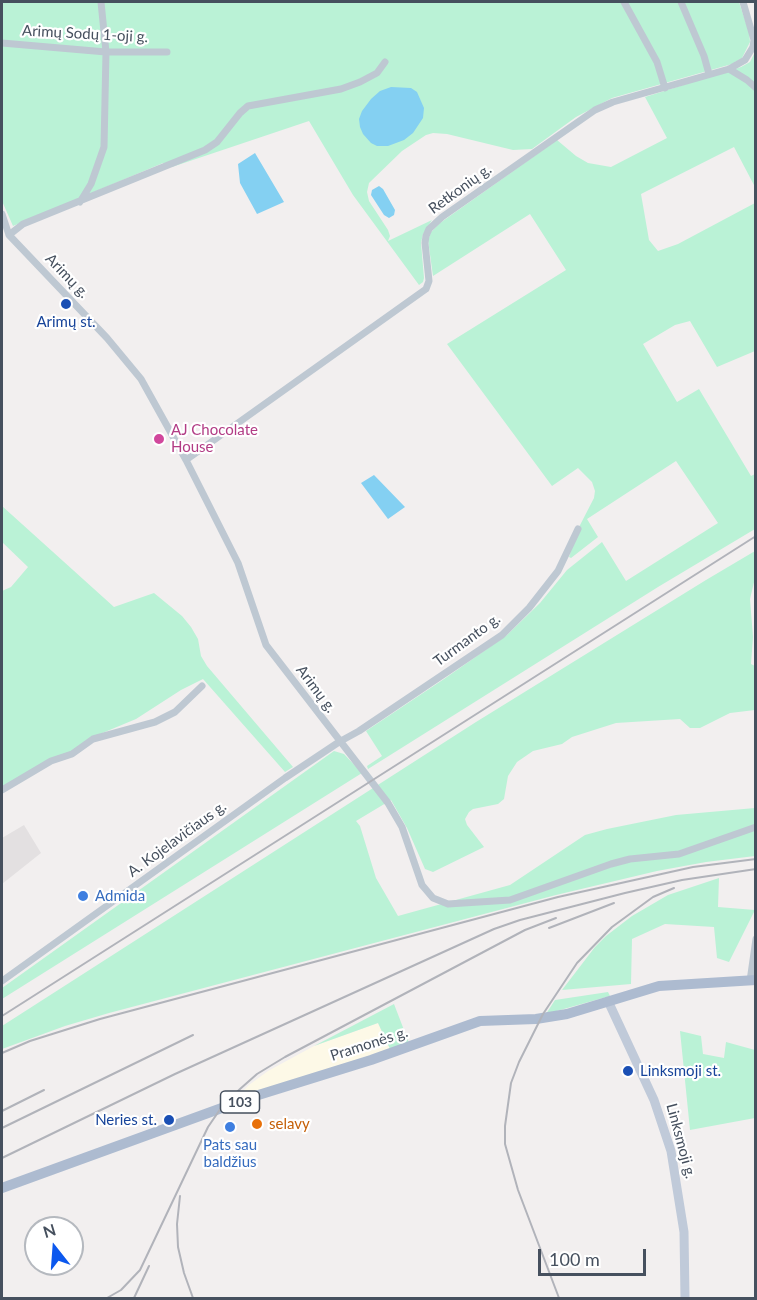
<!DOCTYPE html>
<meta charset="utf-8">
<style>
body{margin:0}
#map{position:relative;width:757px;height:1300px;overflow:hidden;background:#f2efef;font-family:Lato,sans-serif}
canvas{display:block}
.frame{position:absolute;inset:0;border:3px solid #46505e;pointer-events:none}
.north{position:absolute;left:24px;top:1216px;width:60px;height:60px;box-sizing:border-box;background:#fff;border:2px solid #b5b9bf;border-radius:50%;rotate:343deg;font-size:16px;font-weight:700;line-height:24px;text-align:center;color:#46505e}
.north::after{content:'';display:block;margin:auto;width:21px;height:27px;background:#0c58ee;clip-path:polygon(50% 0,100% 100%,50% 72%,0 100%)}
.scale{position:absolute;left:538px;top:1249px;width:108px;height:27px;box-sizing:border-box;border:3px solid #46505e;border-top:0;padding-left:8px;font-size:18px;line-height:21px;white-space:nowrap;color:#46505e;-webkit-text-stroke:4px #fff;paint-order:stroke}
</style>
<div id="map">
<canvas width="757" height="1300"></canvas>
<div class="frame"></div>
<div class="north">N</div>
<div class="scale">100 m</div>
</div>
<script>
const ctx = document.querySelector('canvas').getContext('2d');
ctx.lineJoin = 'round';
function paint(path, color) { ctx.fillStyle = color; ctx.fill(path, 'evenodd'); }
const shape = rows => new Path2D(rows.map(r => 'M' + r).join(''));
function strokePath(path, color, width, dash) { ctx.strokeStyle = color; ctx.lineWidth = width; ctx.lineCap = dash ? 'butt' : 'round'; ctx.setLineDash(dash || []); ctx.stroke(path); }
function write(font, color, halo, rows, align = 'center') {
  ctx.font = font + ' Lato,sans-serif'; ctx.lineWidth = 4.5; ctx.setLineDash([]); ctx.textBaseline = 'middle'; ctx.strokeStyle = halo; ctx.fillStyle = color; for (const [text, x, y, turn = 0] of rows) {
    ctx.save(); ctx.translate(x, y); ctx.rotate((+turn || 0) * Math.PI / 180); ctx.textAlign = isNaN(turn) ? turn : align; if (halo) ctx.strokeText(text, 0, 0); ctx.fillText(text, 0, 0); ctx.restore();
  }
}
const commercial = shape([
 [378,1023,390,1049,236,1098,249,1085,268,1071,314,1046]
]);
const education = shape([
 [24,825,41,853,2,884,2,838]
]);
const green = shape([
 [2,2,739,2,749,32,750,42,742,58,732,64,612,98,576,117,532,149,513,150,447,134,433,133,426,135,402,151,369,183,367,192,369,201,388,230,390,236,388,241,432,220,423,234,421,243,424,278,423,282,419,285,353,195,309,121,172,167,163,163,13,226,2,201],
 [755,52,755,187,734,147,641,194,649,240,658,251,678,244,755,203,755,351,717,367,690,321,675,325,643,344,677,402,699,389,751,476,755,474,755,529,658,587,368,769,367,766,382,756,366,731,444,679,507,635,540,603,567,570,602,542,626,581,718,523,676,461,587,519,598,537,571,558,569,557,578,529,594,498,595,491,592,482,578,468,552,486,447,344,566,270,530,214,433,276,428,240,431,232,440,223,557,140,576,156,588,163,611,167,667,138,645,97,741,67,750,62],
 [2,506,114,607,154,593,182,616,191,627,198,639,201,656,207,666,293,767,285,772,203,679,181,690,136,719,88,739,72,751,2,788,2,591,11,587,28,567,2,542],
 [755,551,755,578,750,599,753,637,751,664,755,666,755,710,730,713,700,728,690,728,680,719,616,723,572,737,562,744,533,751,517,762,508,776,504,799,498,804,473,809,469,812,465,819,467,825,484,847,433,872,425,869,407,828,391,800,356,821,360,826,376,878,398,916,510,885,585,835,607,829,676,815,755,808,755,856,706,862,657,871,556,895,109,1013,65,1026,2,1049,2,1026,476,722,706,580],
 [334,751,344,754,362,773,2,999,2,988],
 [719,878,718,907,755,910,729,962,717,958,714,927,665,924,632,939,631,984,562,990,595,947,606,936,632,916,668,895],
 [608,992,610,996,546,1014,555,1000],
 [394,1004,409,1043,390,1049,378,1023,314,1046],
 [680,1031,701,1036,703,1054,724,1058,726,1042,755,1050,755,1118,690,1130]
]);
const water = shape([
 [391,87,411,88,417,92,424,108,423,118,413,133,404,140,388,146,377,146,371,143,363,134,360,127,359,119,362,111,371,99,380,91],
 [255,153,284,202,257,214,240,183,238,164],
 [379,186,383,189,395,210,394,215,389,218,384,215,371,195,372,190],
 [374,475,405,507,388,519,361,483]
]);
const minor = shape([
 [624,2,657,62,665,88],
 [681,2,704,56,709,74],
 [2,43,106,52,167,52],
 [729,69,747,80,756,88],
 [80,202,91,184,104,147,106,52,101,2],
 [2,214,9,235,107,338,141,379,186,460,238,563,266,645,388,803,402,827,422,885,433,898,448,904,510,900,611,864,630,859,679,854,756,827],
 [9,235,23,224,205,150,217,142,240,113,248,106,341,89,360,82,377,73,385,62],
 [186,460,426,289,429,281,425,243,426,236,429,229,442,217,595,110,613,102,729,69,745,60,753,47,754,40,743,2],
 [2,790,51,761,72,754,93,739,155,722,175,712,202,686],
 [2,981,285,778,339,742,359,731,502,635,529,608,558,571,578,529],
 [750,981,756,939]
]);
const secondary = shape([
 [608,1001,654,1100,671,1151,684,1232,685,1298]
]);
const primary = shape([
 [2,1188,252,1097,371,1060,480,1021,536,1019,567,1014,659,986,756,980]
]);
const rail = shape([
 [549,928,614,903],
 [2,1016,756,536],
 [2,1053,30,1041,100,1019,558,897,693,867,756,859],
 [2,1111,44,1090],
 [2,1128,193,1035],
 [2,1158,175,1074,494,929,520,920,625,893,682,880,756,869],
 [180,1196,177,1224,178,1247,184,1273,193,1298],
 [107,1298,121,1290,140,1270,208,1127,221,1108,240,1089,257,1074,285,1057,525,930,556,918],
 [134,1298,149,1266],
 [559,1298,518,1190,505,1144,505,1126,511,1083,519,1062,543,1014,577,963,612,927,653,897,674,888]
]);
const markers = [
 [66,304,6,"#1a4fb4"],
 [159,439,6,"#d1479c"],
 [83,896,6,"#3f7fe0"],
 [628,1071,6,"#1a4fb4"],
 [169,1120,6,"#1a4fb4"],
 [257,1124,6,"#e8710a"],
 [230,1127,6,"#3f7fe0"]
];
const shields = [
 [240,1102,39]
];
const shieldNames = [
 ["103",240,1102]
];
const streetNames = [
 ["Arimų Sodų 1-oji g.",85,34,3],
 ["Retkonių g.",460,189,-36],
 ["Arimų g.",67,276,46],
 ["Turmanto g.",467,640,-36],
 ["Arimų g.",316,689,53],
 ["A. Kojelavičiaus g.",177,839,-36],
 ["Pramonės g.",369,1044,-18],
 ["Linksmoji g.",681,1141,75]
];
const transitNames = [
 ["Arimų st.",66,322],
 ["Linksmoji st.",640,1071,"left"],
 ["Neries st.",157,1120,"right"]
];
const hotelNames = [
 ["AJ Chocolate",171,430],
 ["House",171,447]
];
const shopNames = [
 ["Admida",95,896],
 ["Pats sau",230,1145,"center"],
 ["baldžius",230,1162,"center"]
];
const foodNames = [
 ["selavy",269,1124]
];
paint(commercial, '#fdf9e7');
paint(education, '#e3e0e1');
paint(green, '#baf2d6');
paint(water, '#84d0f2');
strokePath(minor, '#bec8d2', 7);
strokePath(secondary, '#c0cad9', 9);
strokePath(primary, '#adbbd0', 10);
strokePath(rail, '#b1b3ba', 2);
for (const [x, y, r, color] of markers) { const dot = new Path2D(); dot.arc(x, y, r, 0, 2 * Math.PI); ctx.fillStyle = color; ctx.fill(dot); strokePath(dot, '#fff', 2); }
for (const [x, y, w] of shields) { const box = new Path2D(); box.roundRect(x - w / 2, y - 11, w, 22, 4.5); ctx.fillStyle = '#fff'; ctx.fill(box); strokePath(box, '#46505e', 1.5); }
write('bold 14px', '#46505e', null, shieldNames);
write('15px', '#46505e', '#fff', streetNames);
write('15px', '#164399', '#fff', transitNames);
write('15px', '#b23c85', '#fff', hotelNames, 'left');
write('15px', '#366cbe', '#fff', shopNames, 'left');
write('15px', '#c56008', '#fff', foodNames, 'left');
</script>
